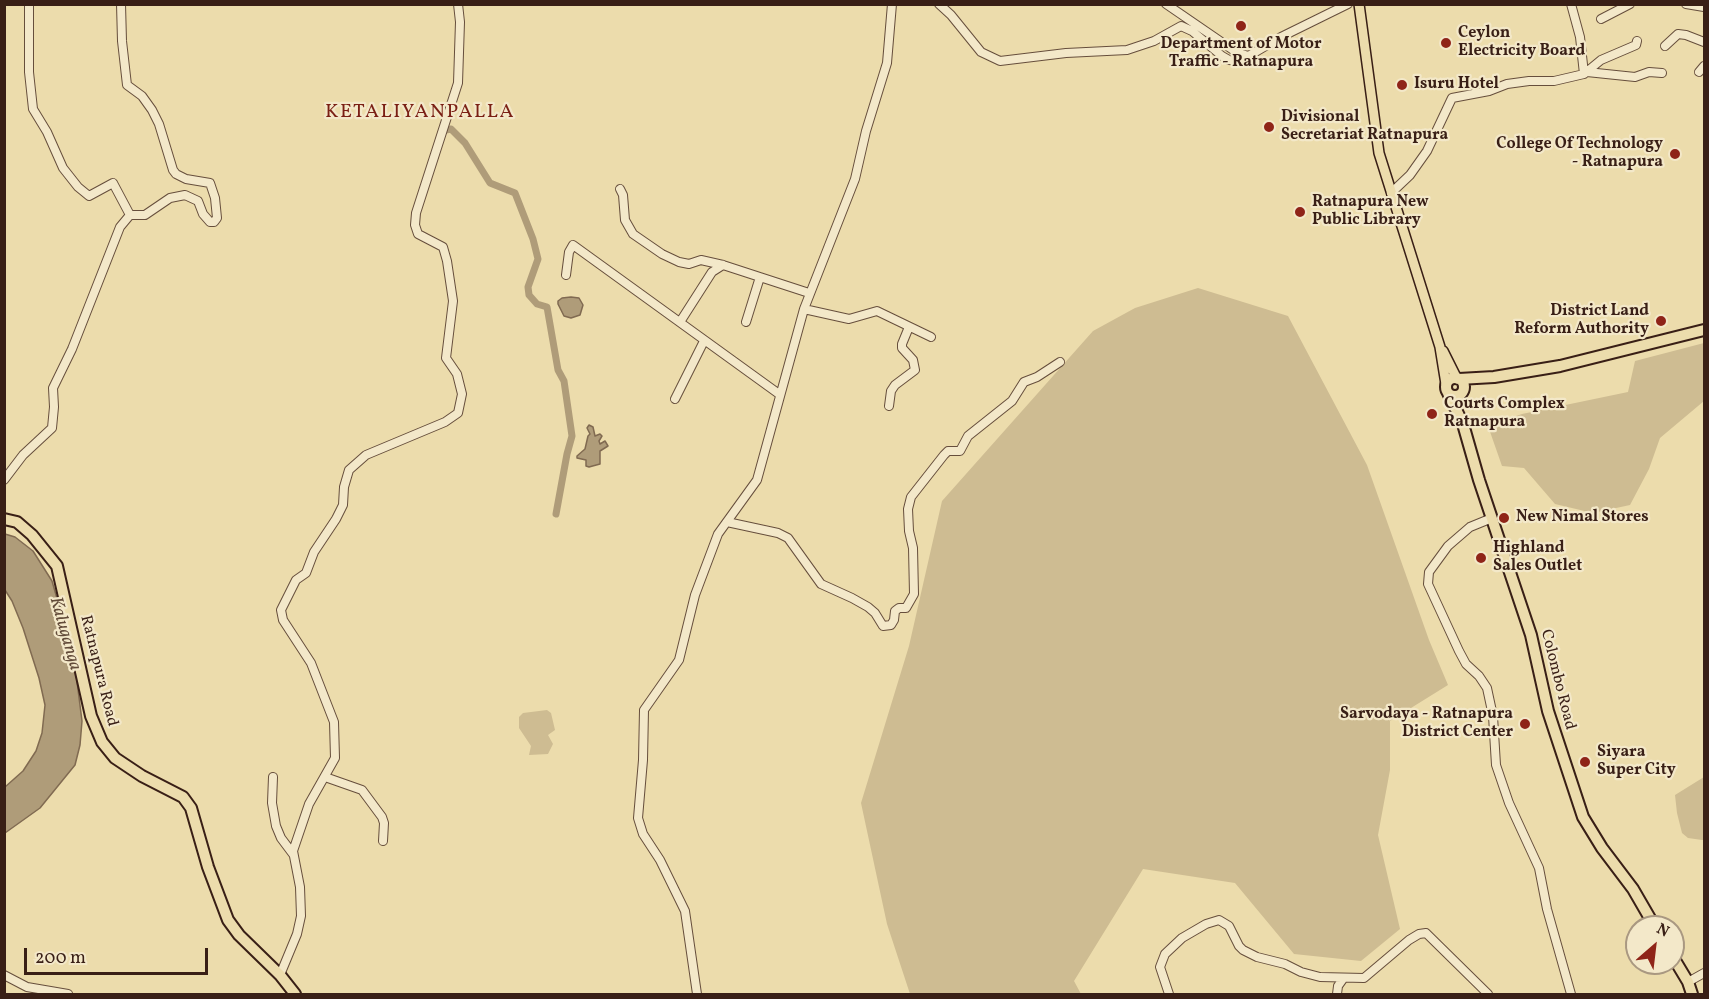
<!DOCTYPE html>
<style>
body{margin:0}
#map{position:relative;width:1709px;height:999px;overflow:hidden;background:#ecdcac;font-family:Vollkorn,serif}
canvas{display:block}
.frame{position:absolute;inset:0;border:6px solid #391f16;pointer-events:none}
.north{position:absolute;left:1625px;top:915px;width:60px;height:60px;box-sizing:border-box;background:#f3e8c9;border:2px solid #a99881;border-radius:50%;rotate:28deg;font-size:16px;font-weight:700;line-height:24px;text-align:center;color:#391f16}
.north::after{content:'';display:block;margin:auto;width:21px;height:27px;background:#8f2418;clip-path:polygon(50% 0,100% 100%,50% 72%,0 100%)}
.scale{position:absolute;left:24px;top:948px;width:184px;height:27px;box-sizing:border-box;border:3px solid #391f16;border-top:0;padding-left:8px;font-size:18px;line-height:21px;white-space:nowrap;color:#391f16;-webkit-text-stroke:4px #f3e8c9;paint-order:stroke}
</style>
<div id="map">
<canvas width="1709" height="999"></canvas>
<div class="frame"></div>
<div class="north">N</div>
<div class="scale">200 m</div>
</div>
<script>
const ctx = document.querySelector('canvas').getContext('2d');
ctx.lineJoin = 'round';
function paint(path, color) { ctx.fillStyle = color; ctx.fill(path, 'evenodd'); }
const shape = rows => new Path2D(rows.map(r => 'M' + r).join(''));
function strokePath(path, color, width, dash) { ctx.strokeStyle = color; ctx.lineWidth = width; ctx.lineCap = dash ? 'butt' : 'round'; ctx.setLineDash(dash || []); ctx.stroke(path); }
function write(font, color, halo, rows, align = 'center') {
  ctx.font = font + ' Vollkorn,serif'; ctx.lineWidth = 4.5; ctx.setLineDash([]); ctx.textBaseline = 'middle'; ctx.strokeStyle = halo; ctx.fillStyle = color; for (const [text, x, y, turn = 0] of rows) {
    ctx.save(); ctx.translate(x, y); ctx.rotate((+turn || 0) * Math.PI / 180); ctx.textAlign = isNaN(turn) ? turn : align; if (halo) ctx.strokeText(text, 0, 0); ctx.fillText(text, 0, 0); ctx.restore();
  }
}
const green = shape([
 [1198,288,1288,316,1367,465,1429,640,1448,685,1390,721,1390,770,1378,835,1400,929,1361,961,1294,954,1235,883,1143,869,1074,981,1081,994,910,994,887,924,861,803,909,646,942,501,1093,331,1135,308],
 [1704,343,1704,401,1660,438,1649,469,1630,505,1593,513,1555,504,1524,468,1502,466,1488,426,1522,414,1628,392,1635,361],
 [547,710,551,713,555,730,548,735,553,744,548,754,529,755,531,746,519,728,519,717,523,713],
 [1704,777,1704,840,1702,840,1688,838,1682,833,1677,813,1675,795]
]);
const water = shape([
 [571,297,579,298,583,305,580,315,571,318,564,316,558,304,558,301,562,298,571,297],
 [589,425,593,427,595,436,600,434,602,436,599,441,600,444,605,441,608,446,600,451,600,464,589,467,586,466,586,460,577,458,577,456,585,449,588,436,590,434,587,428,589,425],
 [5,534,15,537,33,551,52,581,74,658,82,721,80,745,75,765,40,808,5,833,5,787,23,771,36,751,42,733,45,705,39,678,23,628,12,601,5,590,5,534]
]);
const canal = shape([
 [446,130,451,129,465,143,490,183,515,193,533,239,538,259,528,287,529,295,537,304,547,307,558,370,564,381,572,436,567,454,556,514]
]);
const minor = shape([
 [29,4,29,72,33,109,47,132,63,168,78,187,89,196,113,183,130,215,145,215,170,198,185,195,198,201,203,214,210,222,214,222,217,218,215,198,210,183,186,179,176,174,173,170,159,124,152,110,142,96,127,85,122,41,121,4],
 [939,4,951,15,981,52,1000,61,1066,53,1127,50,1154,41,1181,26,1192,31,1222,56,1229,60,1240,61,1281,37,1348,4],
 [1166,4,1236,52,1248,56],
 [1571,4,1580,37,1584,74],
 [1686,4,1704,7],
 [1601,19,1630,4],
 [1665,46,1678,34,1686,35,1704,42],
 [1587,72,1635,77,1649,72,1662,73],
 [1699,72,1704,66],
 [620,189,623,195,625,220,633,234,662,254,679,262,689,264,701,260,723,265,809,293],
 [1391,193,1410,175,1427,151,1452,98,1489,91,1507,84,1529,81,1554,81,1584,74,1601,60,1636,45,1637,41],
 [566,275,569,252,573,245,779,394],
 [804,309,849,319,877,311,931,337],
 [680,322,712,272,723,265],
 [746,322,760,277],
 [675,399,704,341],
 [889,406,891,391,895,385,915,370,913,360,902,348,902,344,909,327],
 [4,480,23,455,52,428,54,407,53,388,72,349,120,227,130,215],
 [1492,518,1470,527,1448,546,1429,572,1428,584,1459,651,1466,664,1479,676,1487,688,1493,716,1496,765,1509,803,1539,868,1547,909,1571,994],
 [727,522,778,533,788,538,821,584,852,598,868,607,875,613,883,626,891,625,894,620,895,611,899,608,906,608,914,594,913,548,909,531,908,509,911,497,944,455,948,451,960,451,968,436,1012,401,1024,382,1037,377,1060,362],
 [273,777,272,803,276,826,281,838,293,854],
 [325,777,362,790,382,817,384,823,383,841],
 [4,975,27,987,68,994],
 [280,975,297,934,301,916,300,887,293,851,309,804,335,758,334,722,311,663,283,620,281,610,296,580,306,573,314,552,336,519,343,505,344,487,349,470,366,455,445,422,458,413,462,394,457,374,446,358,453,301,447,261,443,247,418,234,415,225,416,213,458,83,460,22,458,4],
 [1688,982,1704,973],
 [697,994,685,911,660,860,643,834,638,818,643,760,644,710,679,660,695,595,718,534,757,480,804,309,855,179,866,131,887,63,892,4],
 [1169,994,1160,967,1165,954,1182,938,1206,924,1219,920,1229,926,1239,946,1243,950,1257,957,1285,964,1301,972,1320,977,1364,978,1409,940,1419,934,1426,933,1488,994],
 [1337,994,1338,986,1343,979]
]);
const major = shape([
 [1359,4,1379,153,1440,347,1446,384],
 [1443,351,1457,379]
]);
const highway = shape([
 '1446 387a9 9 0 1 1 18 0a9 9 0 1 1-18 0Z',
 [1459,379,1494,377,1560,366,1704,330],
 [1448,393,1463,424,1479,480,1531,635,1548,711,1583,817,1602,848,1633,889,1655,927],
 [4,519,17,522,32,535,57,566,91,716,102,742,115,758,142,776,183,797,191,808,208,867,228,920,239,935,280,975,295,994],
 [1673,957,1688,982,1692,994]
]);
const markers = [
 [1241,26,6,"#8f2418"],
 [1446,43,6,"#8f2418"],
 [1402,85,6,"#8f2418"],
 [1269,127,6,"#8f2418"],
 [1675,154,6,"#8f2418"],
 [1300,212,6,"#8f2418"],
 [1661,321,6,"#8f2418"],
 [1432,414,6,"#8f2418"],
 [1504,518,6,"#8f2418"],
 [1481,558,6,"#8f2418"],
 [1525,724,6,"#8f2418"],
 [1585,762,6,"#8f2418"]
];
const poiNames = [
 ["Ceylon",1458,34],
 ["Electricity Board",1458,52],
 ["Department of Motor",1241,45,"center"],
 ["Traffic - Ratnapura",1241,63,"center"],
 ["Isuru Hotel",1414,85],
 ["Divisional",1281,118],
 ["Secretariat Ratnapura",1281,136],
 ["College Of Technology",1663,145,"right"],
 ["- Ratnapura",1663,163,"right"],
 ["Ratnapura New",1312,203],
 ["Public Library",1312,221],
 ["District Land",1649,312,"right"],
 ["Reform Authority",1649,330,"right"],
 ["Courts Complex",1444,405],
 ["Ratnapura",1444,423],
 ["New Nimal Stores",1516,518],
 ["Highland",1493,549],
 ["Sales Outlet",1493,567],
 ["Sarvodaya - Ratnapura",1513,715,"right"],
 ["District Center",1513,733,"right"],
 ["Siyara",1597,753],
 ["Super City",1597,771]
];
const streetNames = [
 ["Ratnapura Road",98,671,76],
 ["Colombo Road",1557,680,76]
];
const waterNames = [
 ["Kaluganga",64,634,74]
];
const quarterNames = [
 ["KETALIYANPALLA",420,113]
];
paint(green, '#cebc92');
paint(water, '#af9c79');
strokePath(water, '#806a51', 1.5);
strokePath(canal, '#af9c79', 7);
strokePath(minor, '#664e3c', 10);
strokePath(major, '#391f16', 12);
strokePath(highway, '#391f16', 14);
strokePath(minor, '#f3e8c9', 8);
strokePath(major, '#ecdcac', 9);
strokePath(highway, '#ecdcac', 10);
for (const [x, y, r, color] of markers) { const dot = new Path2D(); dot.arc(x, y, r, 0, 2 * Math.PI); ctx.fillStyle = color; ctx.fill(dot); strokePath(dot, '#f3e8c9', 2); }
write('bold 16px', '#391f16', '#f3e8c9', poiNames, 'left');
write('16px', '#391f16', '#f3e8c9', streetNames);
write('italic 18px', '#624b39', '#f3e8c9', waterNames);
ctx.letterSpacing = '1.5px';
write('20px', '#7a1f14', '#f3e8c9', quarterNames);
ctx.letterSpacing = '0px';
</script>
